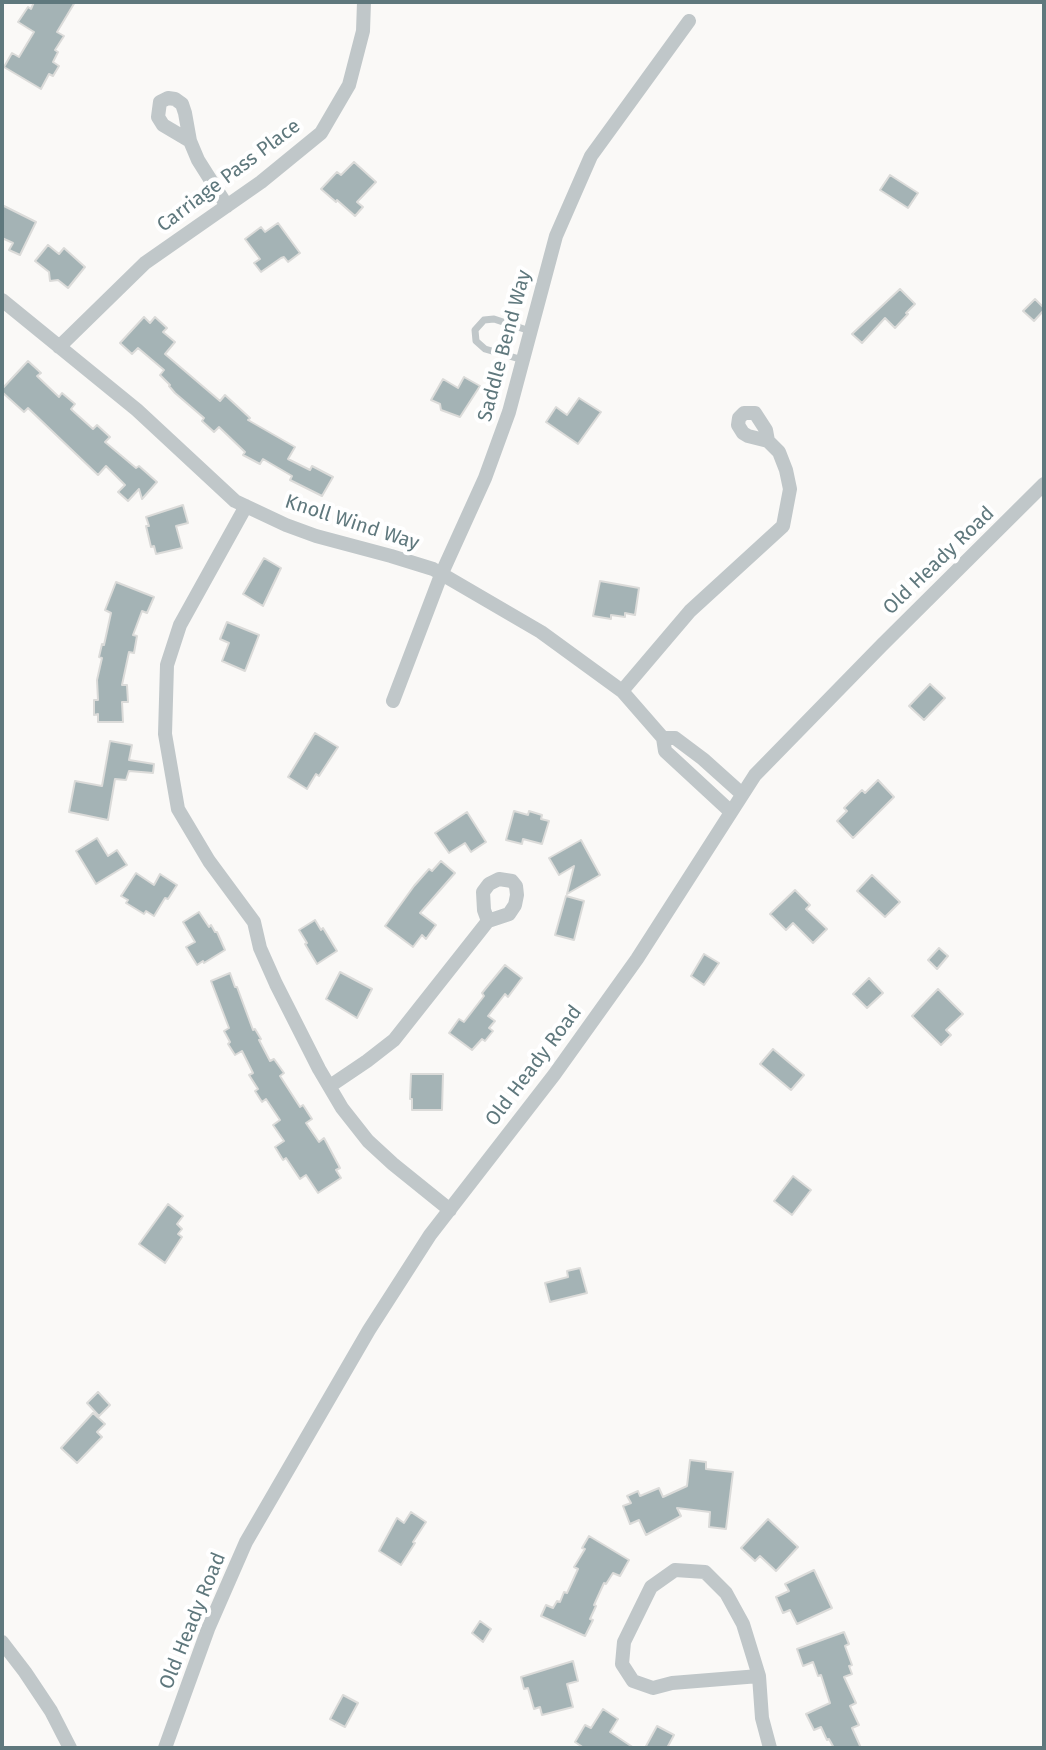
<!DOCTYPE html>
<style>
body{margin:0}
#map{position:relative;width:1046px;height:1750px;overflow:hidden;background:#faf9f7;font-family:"Fira Sans",sans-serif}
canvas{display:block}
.frame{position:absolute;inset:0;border:4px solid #5f787d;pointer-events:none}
</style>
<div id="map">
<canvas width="1046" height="1750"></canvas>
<div class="frame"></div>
</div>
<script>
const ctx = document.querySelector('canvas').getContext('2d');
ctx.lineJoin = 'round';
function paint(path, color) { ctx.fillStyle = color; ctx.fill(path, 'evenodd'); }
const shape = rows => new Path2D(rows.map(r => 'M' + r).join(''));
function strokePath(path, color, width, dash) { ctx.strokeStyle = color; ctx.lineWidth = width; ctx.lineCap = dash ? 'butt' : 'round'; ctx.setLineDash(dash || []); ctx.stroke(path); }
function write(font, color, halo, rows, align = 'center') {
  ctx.font = font + ' "Fira Sans",sans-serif'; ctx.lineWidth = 8; ctx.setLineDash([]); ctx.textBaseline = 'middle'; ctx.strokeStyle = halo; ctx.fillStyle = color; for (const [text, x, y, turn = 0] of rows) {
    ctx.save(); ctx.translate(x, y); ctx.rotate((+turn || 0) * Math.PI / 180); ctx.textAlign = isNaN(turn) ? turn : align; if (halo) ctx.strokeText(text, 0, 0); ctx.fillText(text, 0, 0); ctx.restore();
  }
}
const building = shape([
 [34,2,75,2,57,32,64,36,55,50,58,52,53,62,59,66,53,76,49,74,41,89,4,67,12,53,19,57,34,32,18,22,28,7,31,9,34,2],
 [354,162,376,182,357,202,363,207,355,216,337,200,336,202,321,189,337,172,341,175,354,162],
 [890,175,918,193,908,208,880,190,890,175],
 [2,205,36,222,20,255,9,250,13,243,2,238,2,205],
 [278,223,300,253,288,262,284,257,281,258,261,272,254,263,260,259,245,239,261,227,265,232,278,223],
 [48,245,59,254,64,248,85,267,68,288,58,280,50,281,49,272,35,261,48,245],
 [900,289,915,304,906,313,908,314,895,328,885,318,862,343,852,334,900,289],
 [1035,299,1044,308,1044,310,1034,321,1023,311,1035,299],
 [144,317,150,323,155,317,167,328,163,332,175,342,165,354,220,401,225,395,250,418,248,420,295,447,288,459,310,470,312,466,333,477,322,496,290,480,292,476,263,459,260,464,243,455,245,452,219,427,214,432,202,421,204,418,175,393,169,386,170,385,160,375,164,370,138,348,132,354,120,343,144,317],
 [28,361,41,373,37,376,59,397,62,393,75,404,71,409,73,411,93,429,97,425,110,437,105,442,136,468,139,466,157,482,142,499,139,489,128,501,118,492,125,485,106,466,98,475,28,408,24,412,2,392,2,389,28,361],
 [464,377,480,386,460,417,441,410,440,404,431,400,443,379,458,388,464,377],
 [579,398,601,412,578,444,546,422,556,407,567,415,579,398],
 [183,505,188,523,176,526,182,548,156,554,154,546,151,547,146,526,149,526,146,517,183,505],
 [264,558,281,568,263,606,243,594,264,558],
 [600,581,639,588,635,615,625,613,625,617,611,615,611,619,593,616,600,581],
 [116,582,154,597,147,613,142,611,133,635,137,636,134,653,129,652,122,685,127,685,128,702,122,702,123,722,98,722,98,714,94,715,94,700,98,700,97,680,102,658,99,657,102,644,104,645,111,613,105,610,116,582],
 [227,622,259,635,245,671,222,661,229,643,220,639,227,622],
 [930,684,945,698,924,720,909,706,930,684],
 [315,733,338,747,319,776,316,774,307,789,288,777,315,733],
 [110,741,132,745,129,760,154,764,153,773,129,771,126,780,115,779,108,820,69,812,75,781,102,786,110,741],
 [878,780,894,797,853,838,837,821,847,811,844,808,862,790,865,793,878,780],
 [514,811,528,815,529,811,542,815,541,819,549,821,542,844,523,839,522,844,506,840,514,811],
 [467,812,486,842,471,852,465,843,449,853,435,833,467,812],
 [97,838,108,856,117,850,127,865,96,884,76,851,97,838],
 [581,840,600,875,567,894,574,866,559,875,549,858,581,840],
 [441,861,455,873,420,913,436,925,426,939,422,935,413,947,385,926,414,886,429,869,432,871,441,861],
 [136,873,154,885,160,874,177,885,168,899,165,898,154,916,146,911,144,914,126,903,128,900,121,896,136,873],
 [872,875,900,902,885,917,857,891,872,875],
 [795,890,810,905,806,909,827,929,813,943,793,923,786,930,770,914,795,890],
 [566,896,584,901,574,940,555,935,566,896],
 [199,912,209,927,211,925,215,932,217,932,225,950,204,963,203,961,197,965,186,947,195,942,183,922,199,912],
 [315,920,321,930,323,928,337,951,317,964,305,944,307,943,299,930,315,920],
 [939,948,948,956,937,969,928,960,939,948],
 [704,954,719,963,704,985,691,976,704,954],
 [505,965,522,978,508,997,505,994,488,1016,495,1021,489,1028,493,1031,485,1041,482,1039,472,1050,449,1033,459,1019,464,1022,484,996,482,993,505,965],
 [340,972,372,989,357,1018,326,999,340,972],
 [230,973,235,987,237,987,253,1030,255,1029,261,1039,259,1040,270,1061,274,1059,284,1073,280,1076,300,1107,303,1105,312,1119,306,1123,319,1142,324,1138,340,1168,336,1170,341,1178,318,1193,306,1175,300,1179,286,1158,283,1160,275,1147,284,1141,273,1125,280,1120,266,1099,262,1102,255,1091,258,1089,249,1075,253,1073,242,1051,235,1055,228,1044,230,1042,224,1031,229,1028,211,981,230,973],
 [869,978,883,993,867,1008,853,994,869,978],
 [938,989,963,1014,946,1030,951,1035,941,1045,912,1016,938,989],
 [773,1049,804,1075,791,1090,760,1064,773,1049],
 [411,1074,443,1074,442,1110,412,1110,412,1099,410,1099,411,1074],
 [793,1176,811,1190,792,1215,774,1201,793,1176],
 [168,1204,183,1216,177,1224,182,1229,178,1234,182,1237,165,1263,139,1244,168,1204],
 [580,1268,587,1293,550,1302,545,1283,568,1277,567,1271,580,1268],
 [98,1392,110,1405,99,1416,87,1403,98,1392],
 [93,1413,105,1424,97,1432,102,1437,77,1463,61,1448,93,1413],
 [690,1460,706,1462,706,1469,733,1472,726,1529,709,1527,710,1512,677,1508,681,1516,646,1535,639,1520,630,1524,623,1506,631,1503,627,1496,638,1491,640,1496,659,1488,663,1497,687,1486,690,1460],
 [411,1512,426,1522,413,1542,415,1543,401,1565,379,1551,397,1518,404,1523,411,1512],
 [768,1519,798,1547,776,1571,760,1556,755,1561,741,1548,768,1519],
 [589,1536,629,1560,620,1576,613,1573,606,1584,604,1583,594,1605,596,1606,590,1619,593,1620,585,1636,541,1616,546,1605,553,1608,557,1601,560,1602,564,1592,567,1593,578,1569,574,1567,585,1549,582,1548,589,1536],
 [814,1570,832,1608,797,1624,790,1610,783,1613,776,1597,789,1591,785,1584,814,1570],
 [480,1621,491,1629,483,1642,472,1633,480,1621],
 [844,1632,849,1644,845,1646,852,1665,849,1666,852,1674,844,1677,856,1703,850,1706,859,1725,852,1728,861,1748,834,1748,829,1739,827,1740,821,1727,814,1730,806,1714,830,1703,821,1675,818,1676,813,1662,803,1666,797,1649,844,1632],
 [573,1661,578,1681,567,1684,573,1707,542,1715,540,1707,534,1709,528,1688,524,1689,521,1677,573,1661],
 [343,1695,358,1703,345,1727,330,1719,343,1695],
 [603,1709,618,1719,610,1732,634,1748,584,1748,575,1742,585,1725,591,1728,603,1709],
 [657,1726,674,1735,667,1748,645,1748,657,1726]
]);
const service = shape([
 [523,360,485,349,476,341,475,330,484,320,494,319,530,331]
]);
const minor = shape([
 [190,141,163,125,158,117,160,102,168,98,175,99,182,104,185,113,190,141,198,160,227,206],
 [2,300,137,410,235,501,286,525,316,536,391,556,433,569,541,632,622,691,663,738,665,751,731,812],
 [59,347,145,263,261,182,321,133,349,85,363,31,364,2],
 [246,506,180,625,167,665,165,734,178,809,209,861,254,922,260,948,276,984,319,1069,342,1108,368,1141,393,1164,450,1210],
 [622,691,690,611,783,526,790,489,786,470,779,452,768,441,748,436,743,433,738,425,739,418,744,413,755,413,766,430,768,441],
 [393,701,441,575,485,478,509,412,556,236,591,156,689,21],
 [663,738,675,738,703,759,742,794],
 [330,1086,367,1061,394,1040,488,921,509,914,515,905,517,895,516,886,512,881,499,879,489,884,483,892,484,910,488,921],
 [2,1642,25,1672,51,1711,70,1748],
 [759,1676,672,1683,653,1688,633,1681,622,1664,624,1642,651,1587,675,1570,705,1572,726,1593,743,1624,759,1676,762,1718,770,1748],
 [165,1748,208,1629,246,1542,369,1330,430,1235,554,1075,637,959,755,775,882,645,1044,484]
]);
const streetNames = [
 ["Carriage Pass Place",229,176,-37],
 ["Saddle Bend Way",505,346,-75],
 ["Knoll Wind Way",352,523,18],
 ["Old Heady Road",939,561,-44],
 ["Old Heady Road",534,1066,-53],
 ["Old Heady Road",193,1621,-68]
];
paint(building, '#a4b3b5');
strokePath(building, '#dbdbd9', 2);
strokePath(service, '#c0c7c9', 7);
strokePath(minor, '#c0c7c9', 14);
write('20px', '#5f787d', '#fff', streetNames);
</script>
